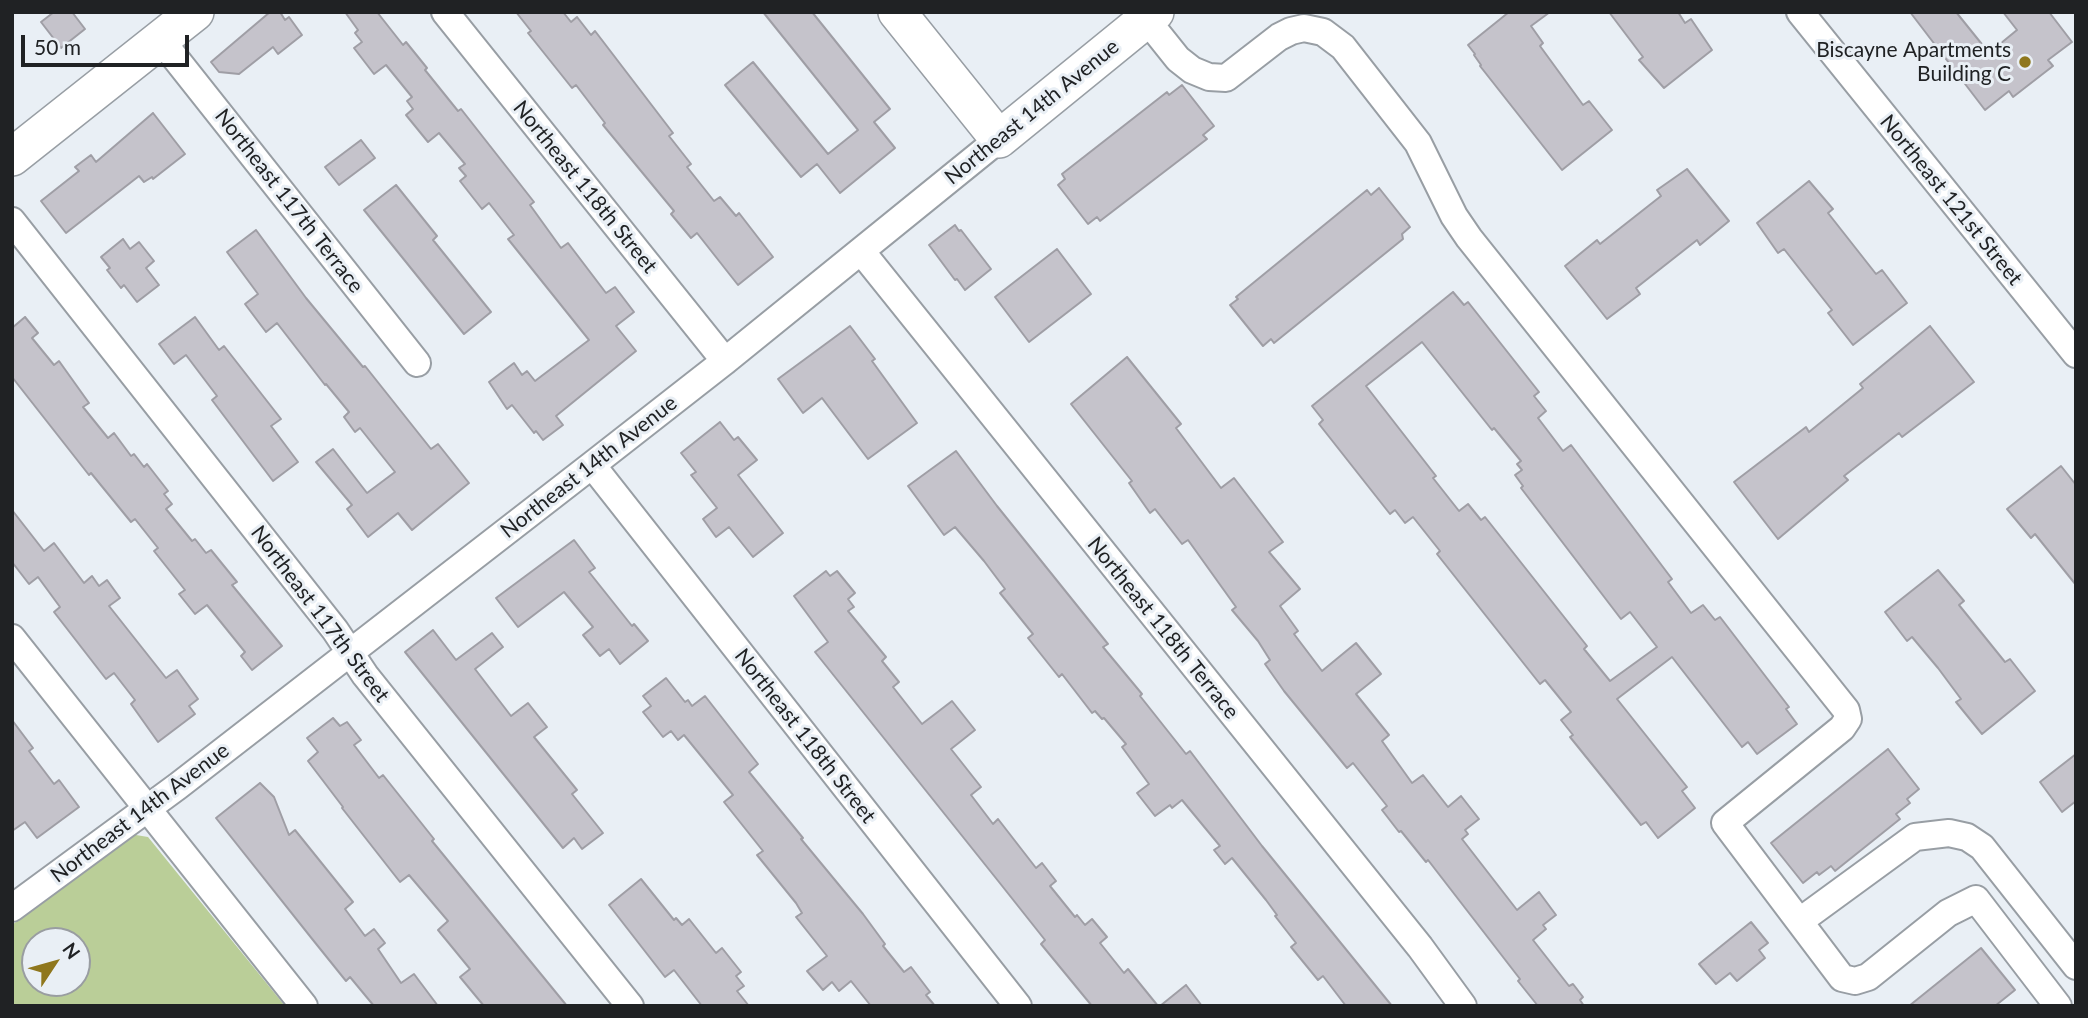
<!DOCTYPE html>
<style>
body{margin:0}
#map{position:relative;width:2088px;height:1018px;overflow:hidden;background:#e9eff5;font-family:Lato,sans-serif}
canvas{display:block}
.frame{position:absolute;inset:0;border:14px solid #202224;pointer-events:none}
.north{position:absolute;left:21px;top:927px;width:70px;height:70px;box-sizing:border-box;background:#e9eff5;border:2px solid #999da1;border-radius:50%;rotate:54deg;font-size:19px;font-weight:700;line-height:28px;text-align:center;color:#202224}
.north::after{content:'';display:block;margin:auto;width:24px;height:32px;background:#8f771d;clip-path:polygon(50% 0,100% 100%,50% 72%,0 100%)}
.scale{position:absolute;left:21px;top:35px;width:168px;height:32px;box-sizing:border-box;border:4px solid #202224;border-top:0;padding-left:9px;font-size:21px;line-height:24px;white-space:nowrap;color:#202224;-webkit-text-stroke:5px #e9eff5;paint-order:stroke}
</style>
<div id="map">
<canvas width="2088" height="1018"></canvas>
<div class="frame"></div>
<div class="north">N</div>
<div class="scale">50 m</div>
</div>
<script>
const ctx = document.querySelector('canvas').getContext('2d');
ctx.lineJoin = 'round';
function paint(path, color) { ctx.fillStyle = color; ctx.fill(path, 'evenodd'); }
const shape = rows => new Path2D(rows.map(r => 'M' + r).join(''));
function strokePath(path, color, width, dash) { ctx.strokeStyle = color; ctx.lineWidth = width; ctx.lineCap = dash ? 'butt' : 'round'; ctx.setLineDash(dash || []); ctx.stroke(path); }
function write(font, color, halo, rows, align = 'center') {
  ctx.font = font + ' Lato,sans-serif'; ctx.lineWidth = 6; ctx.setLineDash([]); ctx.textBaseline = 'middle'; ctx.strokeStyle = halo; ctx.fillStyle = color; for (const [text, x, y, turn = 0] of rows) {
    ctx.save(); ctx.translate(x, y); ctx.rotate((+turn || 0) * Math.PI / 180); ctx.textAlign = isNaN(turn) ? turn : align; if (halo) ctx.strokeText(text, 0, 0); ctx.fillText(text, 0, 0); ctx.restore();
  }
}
const green = shape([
 [130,834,148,837,285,1006,12,1006,12,925],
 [35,941,77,941,77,983,35,983]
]);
const building = shape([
 [54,12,72,12,85,29,61,48,41,22,54,12],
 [270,12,280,12,285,20,289,17,302,35,278,54,273,47,239,74,219,72,211,62,270,12],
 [345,12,377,12,403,45,406,42,427,68,425,70,458,111,461,109,534,202,530,205,561,248,568,243,606,293,615,287,634,312,616,326,636,351,556,416,563,425,543,440,536,431,534,433,512,405,507,409,489,382,514,363,522,375,527,371,535,381,589,340,508,239,514,235,489,203,482,209,460,181,466,176,459,168,465,164,439,133,428,142,406,115,413,109,407,101,412,97,386,65,374,74,354,48,362,42,355,33,358,30,345,12],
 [516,12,563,12,571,22,577,17,591,35,595,31,673,133,669,136,691,164,687,167,714,201,720,197,736,216,739,213,773,257,738,285,697,233,691,238,671,214,674,211,603,125,605,123,576,85,572,88,528,33,531,31,516,12],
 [763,12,812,12,890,109,874,122,895,148,840,193,817,164,801,177,725,85,753,62,828,154,858,130,763,12],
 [1509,12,1550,12,1531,26,1543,43,1540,46,1583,105,1589,101,1612,130,1562,170,1480,66,1481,65,1474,55,1475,54,1468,45,1509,12],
 [1609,12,1678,12,1685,23,1691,19,1712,50,1664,88,1639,60,1643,57,1609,12],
 [1910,12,1956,12,1989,53,2017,30,2003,12,2049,12,2072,42,2048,60,2053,66,2013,97,2009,91,1985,110,1910,12],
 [1182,85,1214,126,1203,135,1207,139,1100,221,1097,217,1088,224,1058,185,1065,179,1062,174,1167,92,1169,95,1182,85],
 [153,113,185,154,153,179,152,177,144,182,139,176,66,233,41,201,79,171,75,167,91,155,96,162,153,113],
 [361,140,375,158,339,185,325,167,361,140],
 [1687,169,1729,221,1700,245,1697,240,1636,288,1640,294,1607,319,1565,266,1597,240,1600,244,1661,196,1657,190,1687,169],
 [1809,181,1833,209,1828,213,1876,274,1882,270,1907,303,1853,345,1828,313,1832,310,1784,249,1778,253,1757,223,1809,181],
 [396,185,437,236,433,240,491,312,464,334,364,210,396,185],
 [1379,188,1410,227,1402,234,1403,239,1274,343,1271,339,1263,346,1230,305,1238,299,1236,297,1367,190,1371,195,1379,188],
 [955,225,959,231,961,230,991,269,965,290,957,279,955,280,929,245,955,225],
 [256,230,306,298,363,367,365,366,431,449,438,444,469,483,412,530,398,513,368,537,347,509,352,505,316,462,333,449,367,493,395,472,360,428,355,432,344,417,349,412,326,384,325,385,277,323,266,332,245,304,258,294,227,252,256,230],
 [123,239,130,249,139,242,154,261,146,268,159,285,137,302,124,285,121,288,107,270,110,268,101,257,123,239],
 [1057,249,1091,294,1029,342,995,297,1057,249],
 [1453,292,1464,305,1468,302,1539,392,1534,396,1546,411,1538,418,1563,451,1571,445,1672,579,1668,582,1691,613,1703,605,1715,620,1720,617,1789,707,1786,709,1797,724,1757,754,1748,742,1742,747,1672,657,1617,699,1687,787,1682,791,1695,808,1658,838,1646,822,1641,825,1570,737,1573,735,1561,720,1571,712,1545,680,1540,684,1437,554,1440,551,1413,517,1405,523,1395,510,1390,514,1319,424,1323,420,1312,406,1453,292],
 [1422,342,1492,430,1494,428,1521,461,1517,464,1522,470,1515,475,1523,486,1521,488,1621,619,1630,612,1657,647,1610,681,1584,649,1587,646,1485,517,1481,520,1468,504,1459,511,1433,478,1436,476,1366,386,1422,342],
 [25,317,38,333,32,338,54,365,59,361,89,403,83,407,108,438,114,433,131,456,134,454,144,467,147,464,168,491,164,494,172,504,166,509,192,541,195,539,206,553,211,550,237,582,232,585,282,646,252,670,241,656,245,652,207,605,195,614,179,594,185,590,154,551,158,548,135,519,131,522,91,473,89,475,12,377,12,328,25,317],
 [195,317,219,350,224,346,281,419,271,426,298,462,273,481,212,400,217,396,186,355,174,364,159,344,195,317],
 [850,326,875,359,872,361,917,423,868,459,822,398,803,413,778,379,850,326],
 [1930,326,1974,382,1902,437,1899,433,1844,476,1848,480,1778,539,1734,482,1806,427,1809,432,1863,388,1860,384,1930,326],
 [1127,357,1181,424,1176,428,1221,488,1234,478,1283,542,1269,552,1300,589,1280,606,1298,631,1294,634,1322,671,1356,643,1381,674,1356,694,1389,735,1382,741,1412,783,1423,775,1448,807,1461,796,1479,819,1465,830,1468,834,1462,839,1517,910,1539,892,1556,915,1543,925,1546,929,1533,940,1569,986,1573,984,1583,997,1580,1000,1584,1006,1538,1006,1518,981,1520,979,1428,860,1426,862,1401,831,1399,832,1382,810,1387,806,1353,763,1347,768,1284,691,1265,664,1270,660,1258,641,1232,610,1236,607,1188,540,1182,544,1155,509,1150,513,1129,483,1132,481,1071,404,1127,357],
 [720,422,734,440,738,437,757,460,738,475,783,533,753,557,729,527,716,537,703,519,717,508,691,475,696,472,681,453,720,422],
 [956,451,997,506,1108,644,1103,647,1142,694,1140,696,1186,754,1190,751,1262,846,1392,1006,1346,1006,1323,976,1318,980,1291,947,1296,943,1275,916,1277,915,1266,900,1232,858,1225,864,1214,850,1220,846,1182,800,1172,808,1170,805,1155,816,1137,793,1149,784,1122,747,1126,744,1104,718,1102,719,1095,711,1092,713,1062,674,1059,677,1028,638,1033,634,1000,593,1005,589,984,561,955,527,944,535,908,486,956,451],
 [2061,466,2076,485,2076,585,2035,534,2031,538,2007,509,2061,466],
 [12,510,44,551,54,543,84,583,92,576,99,586,107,580,120,598,109,606,166,678,177,670,198,699,189,706,195,714,158,742,131,704,135,700,114,673,106,679,54,612,60,607,38,577,29,584,12,562,12,510],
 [574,540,595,568,589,572,632,626,634,624,648,641,620,664,609,649,600,656,583,635,593,627,564,592,518,627,496,598,574,540],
 [1938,570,1964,601,1959,605,2005,662,2010,659,2035,691,1982,734,1956,702,1961,699,1938,668,1912,637,1907,641,1885,612,1938,570],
 [826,571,830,576,837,571,855,593,848,599,854,607,848,611,886,657,882,661,899,682,893,687,922,724,952,701,975,730,951,749,981,787,971,795,993,824,998,819,1036,868,1042,863,1056,881,1050,886,1075,917,1077,915,1085,925,1092,919,1107,937,1100,943,1124,973,1128,969,1158,1006,1092,1006,1041,944,1045,940,999,882,815,652,828,642,794,596,826,571],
 [433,630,456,660,492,633,503,647,475,669,511,716,528,703,547,727,534,737,577,790,572,794,603,833,582,849,574,838,563,848,405,652,433,630],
 [666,678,685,702,688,700,692,706,705,696,758,764,749,772,803,838,801,839,863,914,885,944,883,946,904,972,911,967,930,992,926,995,935,1006,871,1006,851,981,839,991,832,982,823,990,807,971,827,956,796,917,802,913,796,903,757,855,763,851,724,802,733,795,684,735,678,740,671,731,663,737,643,712,651,706,643,696,666,678],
 [333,718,340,726,347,722,361,740,354,745,379,778,383,775,434,839,432,841,567,1006,484,1006,460,977,470,969,438,930,448,921,409,875,400,882,342,808,343,807,308,761,318,752,307,738,333,718],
 [12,720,33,748,29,751,54,784,59,780,79,807,37,838,25,822,12,831,12,720],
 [1888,749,1919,789,1907,799,1910,803,1896,814,1900,819,1835,871,1831,866,1819,875,1817,872,1803,883,1771,843,1888,749],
 [2076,754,2076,801,2062,812,2040,782,2076,754],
 [260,783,274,797,289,835,295,830,353,902,345,909,365,936,374,929,385,943,378,949,401,983,414,974,438,1006,374,1006,350,977,346,981,313,940,216,818,260,783],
 [641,879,674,920,676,918,682,925,689,919,716,953,722,948,741,972,736,976,744,986,737,991,749,1006,702,1006,674,970,665,977,609,905,641,879],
 [1751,922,1768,943,1759,950,1765,958,1737,981,1730,973,1716,984,1699,964,1751,922],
 [1981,948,2015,990,1995,1006,1909,1006,1981,948],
 [1186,985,1202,1006,1160,1006,1186,985]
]);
const street = shape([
 [445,12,725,361],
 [1800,12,2076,354],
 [1146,19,1178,59,1192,70,1209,77,1226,78,1279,37,1291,31,1304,28,1323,32,1343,47,1418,143,1454,216,1469,238,1846,710,1848,719,1842,728,1725,823,1842,978,1855,981,1868,977,1948,913,1976,899,2058,1006],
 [161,40,417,363],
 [12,221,335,630,365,675,630,1006],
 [861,251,1420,947,1463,1006],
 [592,465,1018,1006],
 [12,638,304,1006],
 [12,908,178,786,592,465,725,361,999,139],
 [1800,921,1915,837,1949,833,1967,837,1982,847,2076,966]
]);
const secondary = shape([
 [897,12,999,139,1155,12],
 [12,157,195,12]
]);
const markers = [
 [2025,62,7,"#8f771d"]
];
const poiNames = [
 ["Biscayne Apartments",2011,50],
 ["Building C",2011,74]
];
const streetNames = [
 ["Northeast 14th Avenue",1032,112,-39],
 ["Northeast 118th Street",585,187,51],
 ["Northeast 121st Street",1951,200,51],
 ["Northeast 117th Terrace",289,201,52],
 ["Northeast 14th Avenue",589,467,-38],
 ["Northeast 117th Street",320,614,53],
 ["Northeast 118th Terrace",1163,628,51],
 ["Northeast 118th Street",805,736,52],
 ["Northeast 14th Avenue",140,813,-37]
];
paint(green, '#bace98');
paint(building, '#c5c3cb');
strokePath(building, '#9f9ea5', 2);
strokePath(street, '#989ea4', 30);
strokePath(secondary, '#989ea4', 40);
strokePath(street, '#fff', 26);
strokePath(secondary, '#fff', 37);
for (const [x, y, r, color] of markers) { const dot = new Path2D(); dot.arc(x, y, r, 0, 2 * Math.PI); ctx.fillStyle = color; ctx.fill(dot); strokePath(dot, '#e9eff5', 2.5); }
write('21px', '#202224', '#e9eff5', poiNames, 'right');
write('21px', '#202224', '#e9eff5', streetNames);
</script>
